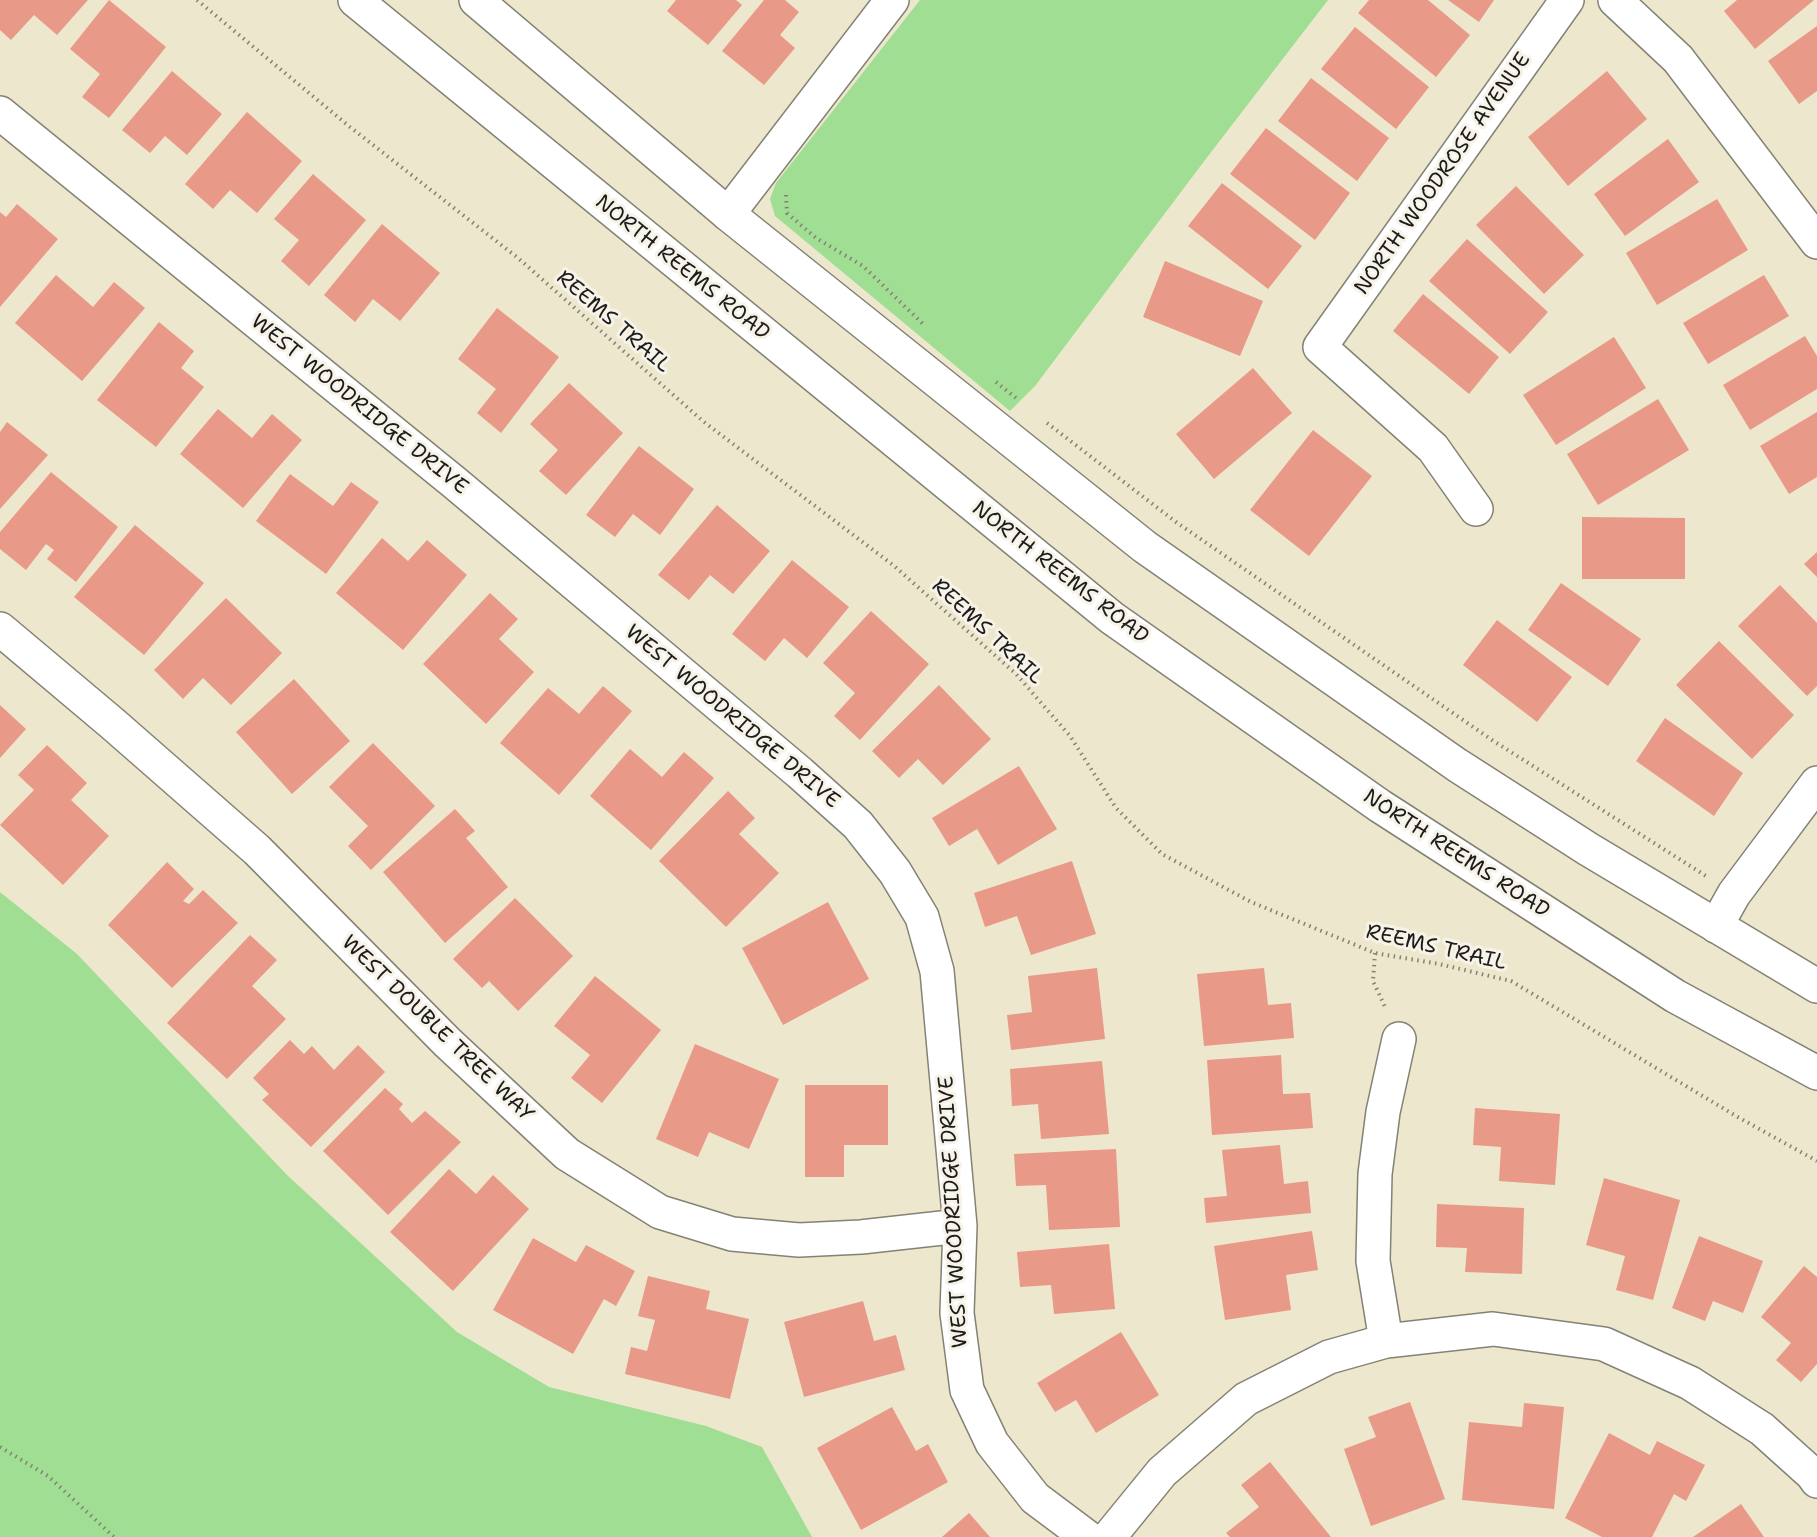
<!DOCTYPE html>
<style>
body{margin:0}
canvas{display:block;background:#ede7cd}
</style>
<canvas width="1817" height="1537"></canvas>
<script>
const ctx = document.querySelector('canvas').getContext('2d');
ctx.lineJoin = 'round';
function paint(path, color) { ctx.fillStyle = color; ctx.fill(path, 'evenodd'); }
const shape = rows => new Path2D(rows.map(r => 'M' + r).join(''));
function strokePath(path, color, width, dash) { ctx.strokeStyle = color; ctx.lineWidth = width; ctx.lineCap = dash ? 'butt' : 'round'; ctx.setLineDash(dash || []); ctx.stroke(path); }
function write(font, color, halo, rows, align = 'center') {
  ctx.font = font + ' "Shantell Sans",sans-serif'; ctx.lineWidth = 6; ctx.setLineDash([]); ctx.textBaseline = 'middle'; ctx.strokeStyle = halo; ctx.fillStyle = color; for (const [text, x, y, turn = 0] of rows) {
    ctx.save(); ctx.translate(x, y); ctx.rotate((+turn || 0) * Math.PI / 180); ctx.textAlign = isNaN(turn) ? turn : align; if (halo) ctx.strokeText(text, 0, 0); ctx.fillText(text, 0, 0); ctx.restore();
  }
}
const green = shape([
 [920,0,1328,0,1205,160,1035,386,1010,411,775,216,770,199,776,183],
 [0,892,77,954,287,1175,457,1332,549,1387,706,1426,762,1447,812,1537,0,1537]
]);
const building = shape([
 [0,0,88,0,57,35,34,15,11,40,0,30],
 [109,0,166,47,109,118,82,97,100,74,70,49],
 [676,0,736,0,742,5,708,45,667,11],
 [764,0,785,0,799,12,780,35,795,48,764,85,722,51],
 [1369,0,1428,0,1470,35,1436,77,1358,13],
 [1448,0,1494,0,1479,22],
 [1737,0,1814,0,1755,49,1724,11],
 [1817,26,1817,91,1799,104,1768,61],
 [1355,27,1429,87,1396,129,1321,69],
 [172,71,222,114,187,155,165,136,150,153,122,130],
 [1607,71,1647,119,1568,186,1528,137],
 [1311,78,1389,138,1357,181,1278,121],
 [247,112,302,161,257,213,230,190,213,209,185,184],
 [1266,128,1350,193,1315,240,1230,174],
 [1668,139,1699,182,1625,236,1594,194],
 [313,174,366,220,309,286,281,261,299,240,274,219],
 [1222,183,1302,246,1268,289,1188,226],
 [1516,186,1584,255,1544,294,1476,225],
 [1717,199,1748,250,1657,305,1626,253],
 [17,204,58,239,0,307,0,212,6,217],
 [382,224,440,273,400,321,373,299,355,322,324,295],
 [1467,239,1548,312,1510,354,1429,281],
 [1165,261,1263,301,1240,356,1143,317],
 [56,275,93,307,114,282,145,308,82,381,15,323],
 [1764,275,1789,316,1708,364,1683,323],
 [1423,294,1499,357,1469,394,1393,331],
 [497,308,559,357,501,433,477,413,496,389,458,359],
 [159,322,194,351,181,368,204,387,156,447,97,400],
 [1805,336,1817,356,1817,389,1750,430,1723,385],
 [1614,337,1646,388,1556,445,1523,395],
 [1253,368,1292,413,1214,479,1176,434],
 [569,383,623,433,566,495,539,471,558,450,530,424],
 [1658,399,1689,450,1598,505,1567,454],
 [218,409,252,438,272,414,302,440,243,508,180,454],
 [1817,412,1817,477,1789,494,1760,446],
 [7,422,48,455,0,509,0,432],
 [1313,430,1372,476,1309,556,1250,510],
 [639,446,694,489,660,535,633,514,615,537,586,515],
 [51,472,118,527,76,582,47,559,54,550,46,544,26,570,0,549,0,532],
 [290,474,333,506,351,482,379,502,326,574,256,521],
 [717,505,770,551,733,594,710,575,689,600,658,575],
 [1582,517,1685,518,1685,579,1582,579],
 [135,525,204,583,144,655,74,597],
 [382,538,408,561,427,540,467,575,403,650,336,593],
 [1817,552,1817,577,1804,564],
 [792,560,849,607,807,658,784,638,765,661,732,634],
 [1561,583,1641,639,1608,686,1528,630],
 [1780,585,1817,623,1817,686,1807,696,1738,626],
 [490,593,518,619,499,639,534,672,486,724,423,664],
 [226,598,282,653,231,705,203,678,183,699,154,670],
 [871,611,929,664,860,740,834,716,855,693,823,663],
 [1497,620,1572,677,1537,722,1463,665],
 [1719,641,1794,715,1752,759,1676,685],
 [294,679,350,741,292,794,236,732],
 [939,685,991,739,943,785,918,759,899,778,872,751],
 [603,686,632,711,559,795,500,743,548,688,579,714],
 [0,705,26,729,0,758],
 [1665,718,1743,773,1714,816,1636,761],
 [373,743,435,806,371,870,348,846,368,826,329,787],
 [47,745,87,783,71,800,109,836,63,885,0,825,34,790,18,775],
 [630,749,662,777,684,752,714,778,651,850,590,796],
 [1019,766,1057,829,998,865,977,829,949,846,932,818],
 [728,791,755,818,739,834,779,873,726,927,659,861],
 [455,809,475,831,466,838,508,887,445,943,383,872],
 [1072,861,1096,934,1031,955,1017,916,985,927,974,893],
 [167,862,194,889,183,901,189,904,203,890,238,923,172,988,108,925],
 [515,898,573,956,518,1011,489,981,482,988,453,959],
 [828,902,869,979,783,1025,742,948],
 [250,935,277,960,252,986,286,1019,227,1079,167,1023],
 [1097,968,1105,1039,1011,1050,1007,1015,1032,1012,1028,976],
 [1264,968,1268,1005,1291,1003,1294,1038,1204,1046,1197,974],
 [595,976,661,1030,602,1103,571,1078,590,1055,554,1026],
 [290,1040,304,1054,312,1046,334,1070,358,1045,385,1072,311,1147,262,1100,269,1094,253,1078],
 [695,1044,779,1079,749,1149,709,1132,698,1157,656,1139],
 [1281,1055,1283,1094,1310,1093,1313,1128,1212,1135,1207,1060],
 [1102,1061,1109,1134,1041,1139,1038,1104,1012,1106,1010,1069],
 [805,1085,888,1085,888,1145,844,1145,844,1177,805,1177],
 [385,1088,403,1104,399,1109,412,1123,425,1111,461,1142,388,1215,323,1151],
 [1475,1108,1560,1114,1555,1185,1499,1181,1501,1147,1473,1145],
 [1280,1145,1284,1184,1308,1181,1311,1213,1206,1223,1204,1198,1227,1196,1222,1150],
 [1116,1149,1120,1227,1049,1230,1046,1185,1016,1186,1014,1154],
 [449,1169,476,1194,493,1175,529,1209,453,1291,390,1232],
 [1604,1178,1680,1200,1653,1300,1616,1290,1625,1256,1586,1245],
 [1437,1204,1524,1208,1522,1274,1465,1272,1467,1248,1436,1247],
 [1312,1231,1318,1270,1286,1275,1291,1310,1225,1320,1214,1246],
 [1699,1236,1763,1261,1743,1313,1713,1301,1705,1321,1672,1308],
 [533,1238,576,1262,586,1245,635,1271,616,1306,604,1299,573,1354,493,1310],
 [1109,1244,1115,1309,1054,1314,1051,1285,1020,1287,1017,1252],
 [1804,1266,1817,1277,1817,1364,1801,1382,1776,1360,1791,1343,1761,1317],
 [648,1276,710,1291,706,1309,749,1319,730,1399,625,1374,631,1347,647,1351,655,1320,638,1316],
 [863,1301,874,1341,896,1335,905,1370,804,1397,784,1322],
 [1121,1332,1159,1395,1096,1433,1076,1400,1055,1412,1037,1383],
 [1410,1402,1445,1499,1371,1526,1344,1449,1376,1437,1368,1417],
 [1524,1403,1564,1407,1554,1509,1462,1500,1469,1422,1522,1427],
 [892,1407,916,1451,928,1444,948,1482,861,1530,817,1448],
 [1609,1433,1650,1455,1657,1441,1705,1465,1686,1501,1674,1494,1652,1537,1602,1537,1565,1518],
 [1270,1462,1331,1537,1230,1537,1226,1533,1259,1507,1241,1485],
 [1741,1504,1764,1537,1693,1537],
 [969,1513,990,1537,942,1537]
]);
const path = shape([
 [197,0,350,127,518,258,704,422,893,565,1016,674,1070,736,1116,808,1162,854,1251,902,1375,953,1439,964,1511,981,1736,1116,1817,1161],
 [786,195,787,213,816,238,863,266,924,325],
 [996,382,1016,398],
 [1047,423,1176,522,1492,740,1706,876],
 [1375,953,1373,981,1386,1009],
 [0,1447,48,1476,114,1537]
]);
const minor = shape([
 [1615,0,1678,59,1817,242],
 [0,113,455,483,800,773,858,825,895,872,922,917,937,971,960,1226,957,1313,967,1390,992,1443,1035,1498,1087,1537],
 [728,214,892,0],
 [1476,509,1433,448,1320,347,1567,0],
 [0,629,113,724,257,850,447,1042,567,1154,660,1212,732,1234,799,1240,861,1237,960,1226],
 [1716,926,1734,894,1817,783],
 [1386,1341,1373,1261,1375,1174,1383,1112,1399,1039],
 [1109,1537,1162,1472,1246,1399,1329,1357,1386,1341,1493,1329,1604,1344,1690,1383,1762,1429,1812,1474,1817,1481]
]);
const secondary = shape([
 [355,0,1112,618,1380,806,1675,996,1817,1073],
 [476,0,728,214,1145,547,1457,765,1588,849,1817,986]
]);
const streetNames = [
 ["NORTH WOODROSE AVENUE",1443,174,-55],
 ["NORTH REEMS ROAD",682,268,39],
 ["REEMS TRAIL",613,322,41],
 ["WEST WOODRIDGE DRIVE",359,405,39],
 ["NORTH REEMS ROAD",1060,573,38],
 ["REEMS TRAIL",987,632,43],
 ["WEST WOODRIDGE DRIVE",732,717,40],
 ["NORTH REEMS ROAD",1456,854,33],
 ["REEMS TRAIL",1436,948,13],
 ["WEST DOUBLE TREE WAY",437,1029,44],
 ["WEST WOODRIDGE DRIVE",954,1212,-93]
];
paint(green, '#9fde93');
paint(building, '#e99987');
strokePath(minor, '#848274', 36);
strokePath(secondary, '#848274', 36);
strokePath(path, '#848274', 4, [1.5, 4.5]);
strokePath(minor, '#fff', 33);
strokePath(secondary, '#fff', 33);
write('21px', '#1c1c1c', '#f7f3e8', streetNames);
</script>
